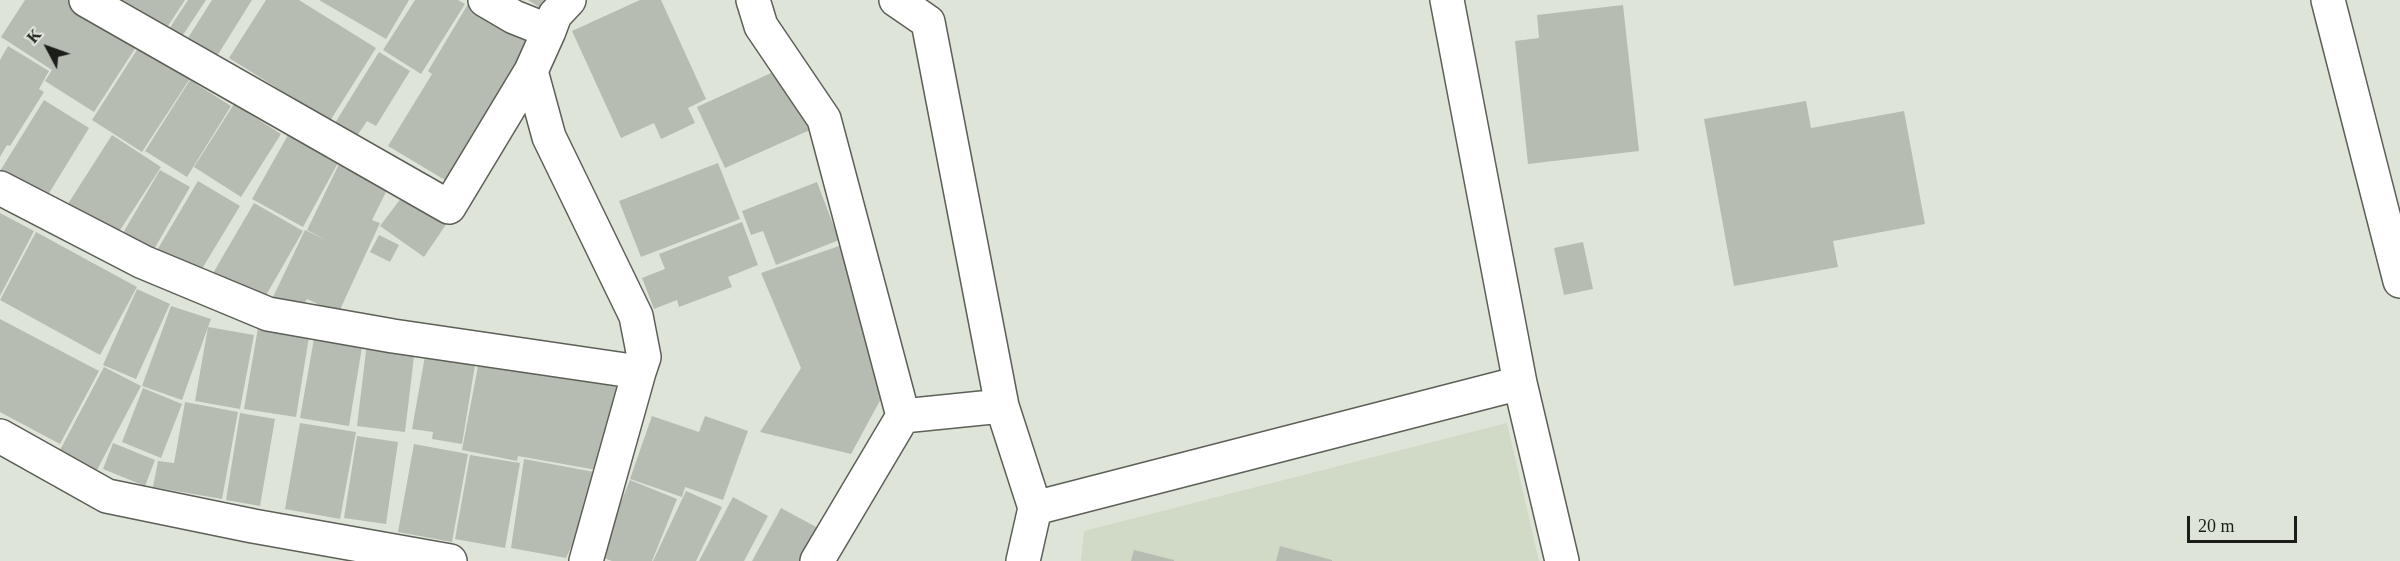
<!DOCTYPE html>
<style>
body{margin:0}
#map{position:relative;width:2400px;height:561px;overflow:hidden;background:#dfe4d9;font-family:"Times New Roman",serif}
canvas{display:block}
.north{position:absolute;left:18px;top:18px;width:60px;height:60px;-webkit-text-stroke:4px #dfe4d9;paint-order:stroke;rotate:311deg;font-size:16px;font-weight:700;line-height:24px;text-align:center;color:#1b1d19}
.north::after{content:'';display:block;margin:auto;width:21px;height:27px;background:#1b1d19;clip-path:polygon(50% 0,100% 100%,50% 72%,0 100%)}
.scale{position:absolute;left:2187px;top:516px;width:110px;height:27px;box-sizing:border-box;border:3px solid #1b1d19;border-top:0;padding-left:8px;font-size:18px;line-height:21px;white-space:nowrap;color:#1b1d19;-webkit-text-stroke:4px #dfe4d9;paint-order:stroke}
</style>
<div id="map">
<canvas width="2400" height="561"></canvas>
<div class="north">K</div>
<div class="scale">20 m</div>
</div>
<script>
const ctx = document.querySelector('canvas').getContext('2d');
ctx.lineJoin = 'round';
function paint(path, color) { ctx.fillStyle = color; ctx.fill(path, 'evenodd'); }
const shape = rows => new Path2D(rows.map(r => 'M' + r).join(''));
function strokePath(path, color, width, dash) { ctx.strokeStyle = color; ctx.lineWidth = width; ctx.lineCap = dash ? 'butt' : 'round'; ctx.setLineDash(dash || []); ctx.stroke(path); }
const built = shape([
 [1507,423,1539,561,1081,561,1084,531]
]);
const building = shape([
 [25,0,70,0,138,44,94,112,45,81,52,70,1,37],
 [121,0,185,0,166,29],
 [188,0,206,0,181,38,169,29],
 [212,0,252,0,217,56,188,38],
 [266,0,299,0,376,48,330,121,229,58],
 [319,0,409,0,386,39],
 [415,0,458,0,465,4,421,74,383,50],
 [528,0,557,0,548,13],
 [640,0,661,0,706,99,688,108,695,123,661,139,654,123,621,138,572,31],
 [468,4,534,44,450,183,388,146,432,74,428,71],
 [1623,5,1639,151,1528,164,1515,41,1539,38,1537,15],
 [140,45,191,77,142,152,92,120],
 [8,46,49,71,39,89,44,92,10,146,7,145,0,157,0,60],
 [379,52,410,71,376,126,367,121,357,136,335,123],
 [782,68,810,130,725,168,697,107],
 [190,80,231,106,187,177,145,151],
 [44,100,89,128,43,203,0,176,0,171],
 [1806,101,1811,128,1904,111,1925,224,1833,241,1838,267,1734,286,1704,119],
 [234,104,281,134,241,197,194,167],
 [112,135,161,167,113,241,64,210],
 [288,135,338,163,303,227,252,199],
 [340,162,389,186,372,220,380,223,338,314,307,299,301,310,273,297,305,230,326,240,307,230],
 [718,163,740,219,641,257,619,201],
 [160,170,190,187,153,251,123,233],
 [198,181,240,206,197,277,156,252],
 [817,182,839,240,776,265,763,231,751,235,742,211],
 [405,193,447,223,424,257,380,226],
 [254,203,303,231,261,304,209,280],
 [0,213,34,231,0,296],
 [742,222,758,265,728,277,732,287,679,307,677,300,654,309,642,278,665,269,659,254],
 [36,232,137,287,100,355,0,300],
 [379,235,399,245,390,262,370,252],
 [1583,242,1593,289,1564,295,1554,248],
 [842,245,889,384,851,454,760,432,801,368,761,273],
 [137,289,170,304,136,379,103,365],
 [171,306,211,319,208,327,254,335,240,409,195,401,208,327,182,400,142,386],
 [0,319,99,371,60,444,0,412],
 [258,328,309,337,296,417,244,409],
 [315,333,363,341,349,426,300,418],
 [367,343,415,348,405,432,357,426],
 [425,356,475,365,462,444,432,439,433,432,412,429],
 [479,361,618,387,602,471,518,456,517,461,462,450],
 [104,367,141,386,97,470,60,450],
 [143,388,182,404,161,458,122,442],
 [185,402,238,412,222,499,153,487,158,461,174,463],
 [240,413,275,419,260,506,226,500],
 [652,416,699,432,705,416,748,431,723,500,685,487,682,497,630,479],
 [300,423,356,432,340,519,285,509],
 [357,436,398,442,386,524,344,518],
 [113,443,155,460,145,486,103,469],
 [414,444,468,454,452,542,398,532],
 [470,455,520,463,505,548,455,539],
 [524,459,605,474,566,558,511,548],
 [630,480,677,499,652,561,612,561,599,556],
 [686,491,722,507,696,561,653,561],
 [733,497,768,516,744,561,699,561],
 [781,508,818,528,801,561,752,561],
 [1280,546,1332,560,1332,561,1276,561],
 [1134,550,1174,560,1174,561,1131,561]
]);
const minor = shape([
 [86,0,449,207,531,71,549,31],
 [485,0,514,17,549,31,555,15,569,0],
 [753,0,761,26,824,119,903,416,817,561],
 [896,0,928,22,1002,406,1035,508],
 [2328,0,2400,281],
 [531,71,549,137,636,316,644,357,639,372],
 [0,188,143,262,268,314,393,336,639,372,586,561],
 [1520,383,1562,561],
 [903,416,1002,406],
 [0,436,107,496,253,526,450,561],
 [1023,561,1035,508,1520,383,1447,0]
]);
paint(built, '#d1d9c7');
paint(building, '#b7bcb2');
strokePath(minor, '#5c6057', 36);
strokePath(minor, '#fff', 33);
</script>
